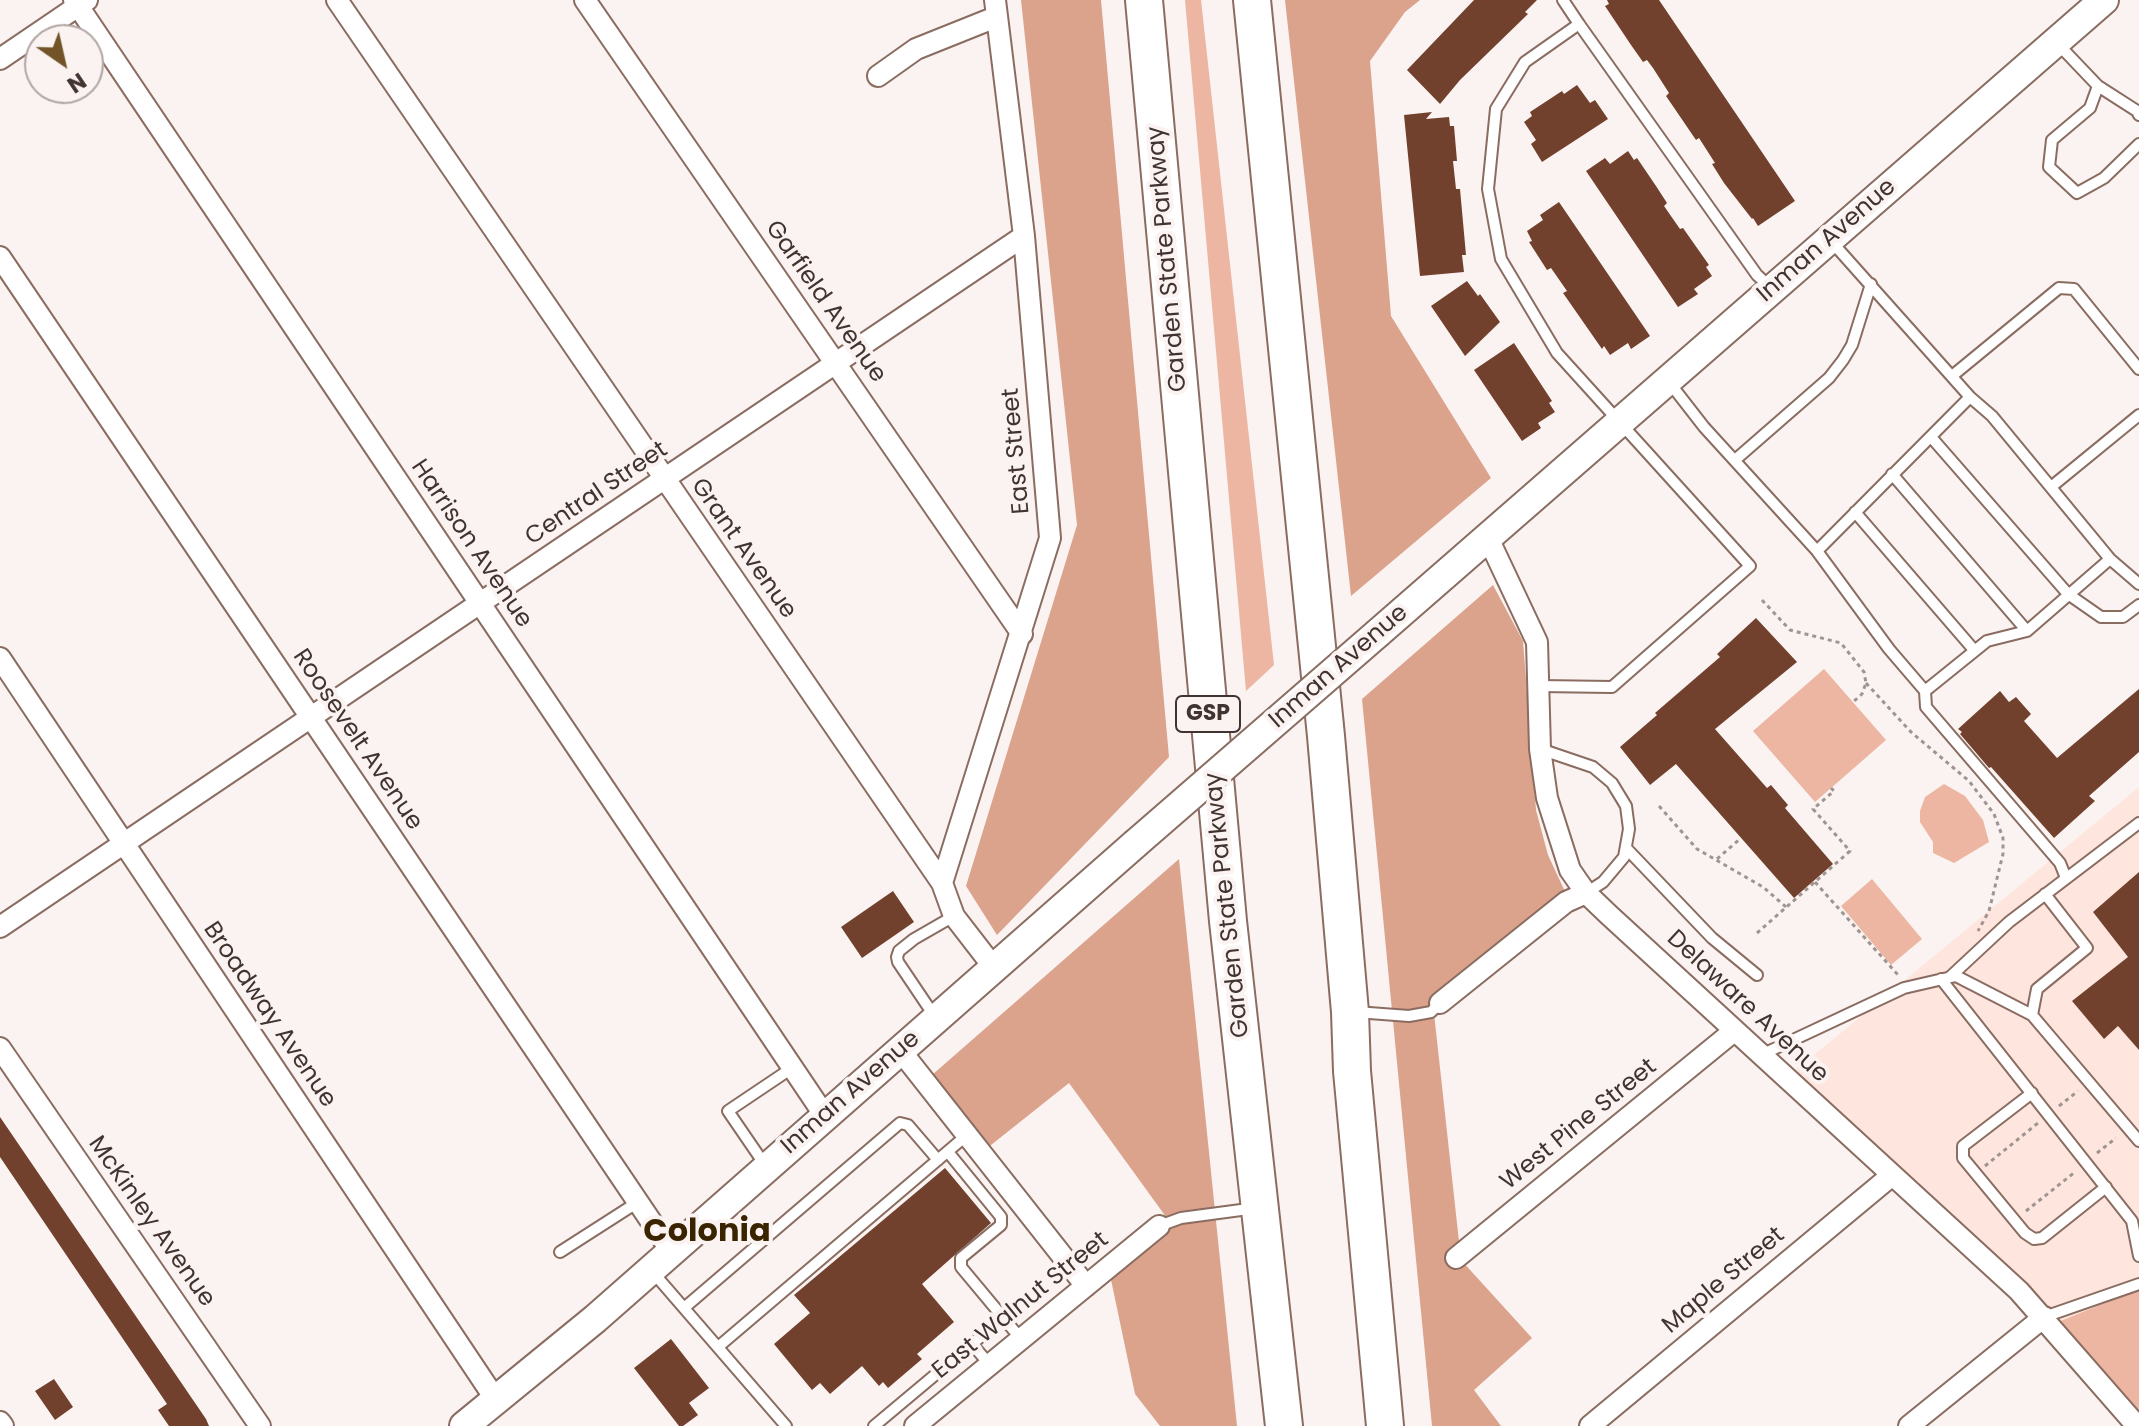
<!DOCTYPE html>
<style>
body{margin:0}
#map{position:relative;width:2139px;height:1426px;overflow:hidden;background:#faf3f1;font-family:Poppins,sans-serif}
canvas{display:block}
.north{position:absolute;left:24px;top:24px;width:80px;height:80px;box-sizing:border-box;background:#faf3f1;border:2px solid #b0a6a3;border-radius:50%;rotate:146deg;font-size:22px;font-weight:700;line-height:32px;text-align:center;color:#41332f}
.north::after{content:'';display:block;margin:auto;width:28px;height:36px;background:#725428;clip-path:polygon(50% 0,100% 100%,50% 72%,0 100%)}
</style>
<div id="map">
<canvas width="2139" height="1426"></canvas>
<div class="north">N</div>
</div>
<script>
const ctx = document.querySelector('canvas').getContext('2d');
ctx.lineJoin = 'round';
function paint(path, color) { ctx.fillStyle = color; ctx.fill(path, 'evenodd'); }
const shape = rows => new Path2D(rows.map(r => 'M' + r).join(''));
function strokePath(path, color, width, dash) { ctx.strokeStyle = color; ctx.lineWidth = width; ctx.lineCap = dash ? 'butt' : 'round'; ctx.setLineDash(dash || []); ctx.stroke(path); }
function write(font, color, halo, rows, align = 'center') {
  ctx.font = font + ' Poppins,sans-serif'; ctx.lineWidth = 8; ctx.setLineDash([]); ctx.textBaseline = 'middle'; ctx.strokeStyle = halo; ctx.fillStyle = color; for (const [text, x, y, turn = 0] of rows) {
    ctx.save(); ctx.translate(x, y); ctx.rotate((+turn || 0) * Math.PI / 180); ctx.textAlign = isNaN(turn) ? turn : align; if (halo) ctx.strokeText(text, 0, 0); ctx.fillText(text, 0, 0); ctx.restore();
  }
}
const education = shape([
 [2139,787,2139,1426,2044,1317,1785,1079]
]);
const green = shape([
 [1185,0,1201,0,1274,665,1246,691],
 [1824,669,1886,740,1815,802,1753,731],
 [1944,784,1965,796,1983,820,1989,842,1954,863,1933,853,1933,842,1920,822,1920,811,1925,797],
 [1872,879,1922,939,1891,965,1841,906],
 [2139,1289,2139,1426,2051,1325]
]);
const forest = shape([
 [1021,0,1101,0,1169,757,997,935,966,886,1077,525],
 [1285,0,1420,0,1405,12,1370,61,1391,316,1491,478,1351,596],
 [1493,585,1523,641,1536,810,1548,855,1568,898,1433,1004,1461,1260,1532,1338,1474,1390,1501,1426,1432,1426,1362,699],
 [1179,859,1237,1426,1160,1426,1135,1394,1109,1270,1169,1221,1069,1083,981,1153,924,1082]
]);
const building = shape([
 [1474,0,1537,0,1525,12,1528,14,1460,80,1440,104,1407,70],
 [1607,0,1659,0,1795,201,1758,226,1753,218,1752,219,1724,183,1712,164,1715,163,1699,138,1696,140,1666,96,1669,93,1653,68,1647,60,1643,62,1631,45,1605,6,1609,4],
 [1577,85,1590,103,1595,100,1608,119,1542,162,1531,144,1536,140,1524,122,1532,116,1530,112,1562,91,1564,94],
 [1432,112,1426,119,1449,117,1450,126,1454,126,1457,161,1453,161,1456,189,1460,189,1466,255,1462,255,1464,272,1420,276,1404,115],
 [1628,151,1634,160,1637,158,1656,186,1667,203,1664,206,1680,229,1683,228,1709,265,1706,267,1712,276,1694,289,1698,294,1678,307,1586,171,1605,158,1610,164],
 [1559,202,1650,336,1631,349,1628,343,1610,355,1604,346,1602,349,1563,293,1567,291,1551,268,1547,270,1529,242,1532,241,1527,231,1543,220,1540,215],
 [1467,281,1478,296,1480,294,1500,322,1465,356,1431,306],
 [1514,343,1552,401,1549,403,1555,412,1538,423,1541,428,1522,441,1474,370],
 [1756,618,1797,662,1715,729,1767,788,1771,785,1788,805,1785,808,1833,864,1794,898,1676,764,1650,785,1620,747,1657,715,1655,713,1720,657,1717,654],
 [2139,689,2139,752,2089,796,2095,801,2054,838,1991,767,1989,768,1960,734,1962,732,1958,729,2000,691,2009,702,2016,697,2031,714,2024,721,2057,758],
 [2139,872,2139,1050,2118,1026,2104,1039,2072,1001,2128,957,2093,912],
 [893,891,914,922,862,958,841,927],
 [0,1117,206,1419,209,1426,169,1426,158,1410,167,1404,0,1157],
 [945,1168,991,1223,922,1284,954,1322,917,1354,922,1359,888,1388,883,1382,879,1386,862,1366,830,1394,820,1383,812,1390,774,1344,810,1313,794,1295],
 [671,1339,709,1388,689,1403,698,1415,683,1426,679,1426,634,1368],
 [54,1379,73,1407,55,1420,35,1391]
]);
const path = shape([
 [1762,600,1790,630,1841,643,1864,672,1866,683,1862,694,1853,702],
 [1866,683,1911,732,1969,781,1994,814,2003,838,2003,854,1989,911,1978,931],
 [1659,806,1697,849,1763,887,1786,907],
 [1717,859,1741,838],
 [1815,882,1898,975],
 [1757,933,1850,851,1813,809,1834,791,1831,788],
 [2059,1106,2078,1091],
 [2097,1153,2116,1138],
 [1985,1166,2038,1123],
 [2026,1211,2075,1172]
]);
const service = shape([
 [1563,0,1579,24],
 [2057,43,2098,86,2137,111,2139,115],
 [2098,86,2090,108,2052,140,2049,167,2077,193,2104,178,2139,144],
 [1952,376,2059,288,2074,289,2139,369],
 [1669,382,1704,427,1817,551,1889,649,1925,691,1987,641,2027,631,2110,559,1992,416,1970,397,1831,241],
 [1931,437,2068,594,2101,617,2123,617,2139,605],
 [1735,460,1829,378,1843,360,1852,345,1871,284],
 [1892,474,2027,631],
 [2051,487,2139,415],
 [1855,512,1974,650],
 [1817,551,1970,397],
 [2110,559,2139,584],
 [1539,686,1612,687,1750,566,1557,353,1501,259,1488,189,1496,109,1525,62,1579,24,1757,275,1771,288],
 [1925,691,1926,707,2060,863,2066,878],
 [1540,749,1593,767,1612,783,1626,806,1629,829,1624,857,1603,882,1586,893],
 [1627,849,1712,938,1757,975],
 [1950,977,2009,922,2139,823],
 [1941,979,2132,1221,2139,1256],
 [1356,1012,1409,1016,1431,1012,1440,1003],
 [2032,1015,2037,989,2087,948,2045,894],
 [935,1017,898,962,897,957,899,951,914,939,954,916],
 [1761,1055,1904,988,1956,976,2032,1015,2139,1141],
 [2032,1093,1963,1146,1963,1158,2025,1233,2034,1239,2042,1238,2106,1187],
 [948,1152,1001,1217,1001,1225,961,1258,961,1267,1021,1339],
 [765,1165,728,1111,792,1068],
 [1159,1226,1181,1218,1256,1208],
 [560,1252,638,1202],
 [651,1270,786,1426],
 [684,1308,900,1123,908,1125,938,1160],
 [2044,1317,2139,1284],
 [972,1344,990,1365],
 [718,1347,967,1135],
 [874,1426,1003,1318]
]);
const minor = shape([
 [74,0,825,1116],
 [337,0,942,883,954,916,995,969],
 [585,0,1022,634],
 [0,59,87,0],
 [878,76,916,49,996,17],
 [0,257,671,1251],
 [1488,538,1537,642,1540,749,1547,798,1570,870,1586,893,1609,915,2019,1291,2137,1426],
 [0,658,496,1400],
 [942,883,1050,538,1024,236,995,0],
 [0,927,1024,236],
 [1440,1003,1566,902,1586,893],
 [0,1048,260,1426],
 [900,1050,1086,1286],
 [1456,1258,1734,1031],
 [0,1422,3,1426],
 [915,1426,1159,1226],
 [1590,1426,1891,1176],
 [1909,1426,2044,1317]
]);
const secondary = shape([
 [1378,633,2104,0],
 [464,1426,595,1319,1135,844]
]);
const motorway = shape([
 [1144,0,1228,921,1284,1426],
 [1252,0,1326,736,1350,1012,1352,1071,1385,1426]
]);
const secondaryBridge = shape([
 [1135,844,1378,633]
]);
const shields = [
 [1208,714,64]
];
const shieldNames = [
 ["GSP",1208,714]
];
const streetNames = [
 ["Inman Avenue",1827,241,-41],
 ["Garden State Parkway",1168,259,-95],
 ["Garfield Avenue",825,302,55],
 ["East Street",1017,451,-95],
 ["Central Street",597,494,-34],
 ["Harrison Avenue",471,544,56],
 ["Grant Avenue",743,549,55],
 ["Inman Avenue",1339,667,-41],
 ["Roosevelt Avenue",357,740,56],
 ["Garden State Parkway",1228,905,-96],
 ["Delaware Avenue",1747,1007,43],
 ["Broadway Avenue",269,1015,56],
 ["Inman Avenue",851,1093,-41],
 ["West Pine Street",1579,1125,-39],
 ["McKinley Avenue",151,1222,55],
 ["Maple Street",1724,1281,-40],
 ["East Walnut Street",1021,1306,-39]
];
const districtNames = [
 ["Colonia",707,1233]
];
paint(education, '#fee5dd');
paint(green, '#ecb6a2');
paint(forest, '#dba28c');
paint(building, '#72412e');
strokePath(service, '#8a6c61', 14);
strokePath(minor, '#8a6c61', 24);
strokePath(secondary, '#8a6c61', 32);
strokePath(motorway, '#8a6c61', 40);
strokePath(path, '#9f9491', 3, [4, 4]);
strokePath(service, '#fff', 10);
strokePath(minor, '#fff', 20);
strokePath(secondary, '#fff', 28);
strokePath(motorway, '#fff', 36);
strokePath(secondaryBridge, '#8a6c61', 32, []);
strokePath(secondaryBridge, '#fff', 28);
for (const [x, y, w] of shields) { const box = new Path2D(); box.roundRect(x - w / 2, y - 18, w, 36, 6); ctx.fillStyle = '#faf3f1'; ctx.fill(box); strokePath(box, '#41332f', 2); }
write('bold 22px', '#41332f', null, shieldNames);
write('24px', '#41332f', '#faf3f1', streetNames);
write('bold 32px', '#3a2400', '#faf3f1', districtNames);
</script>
